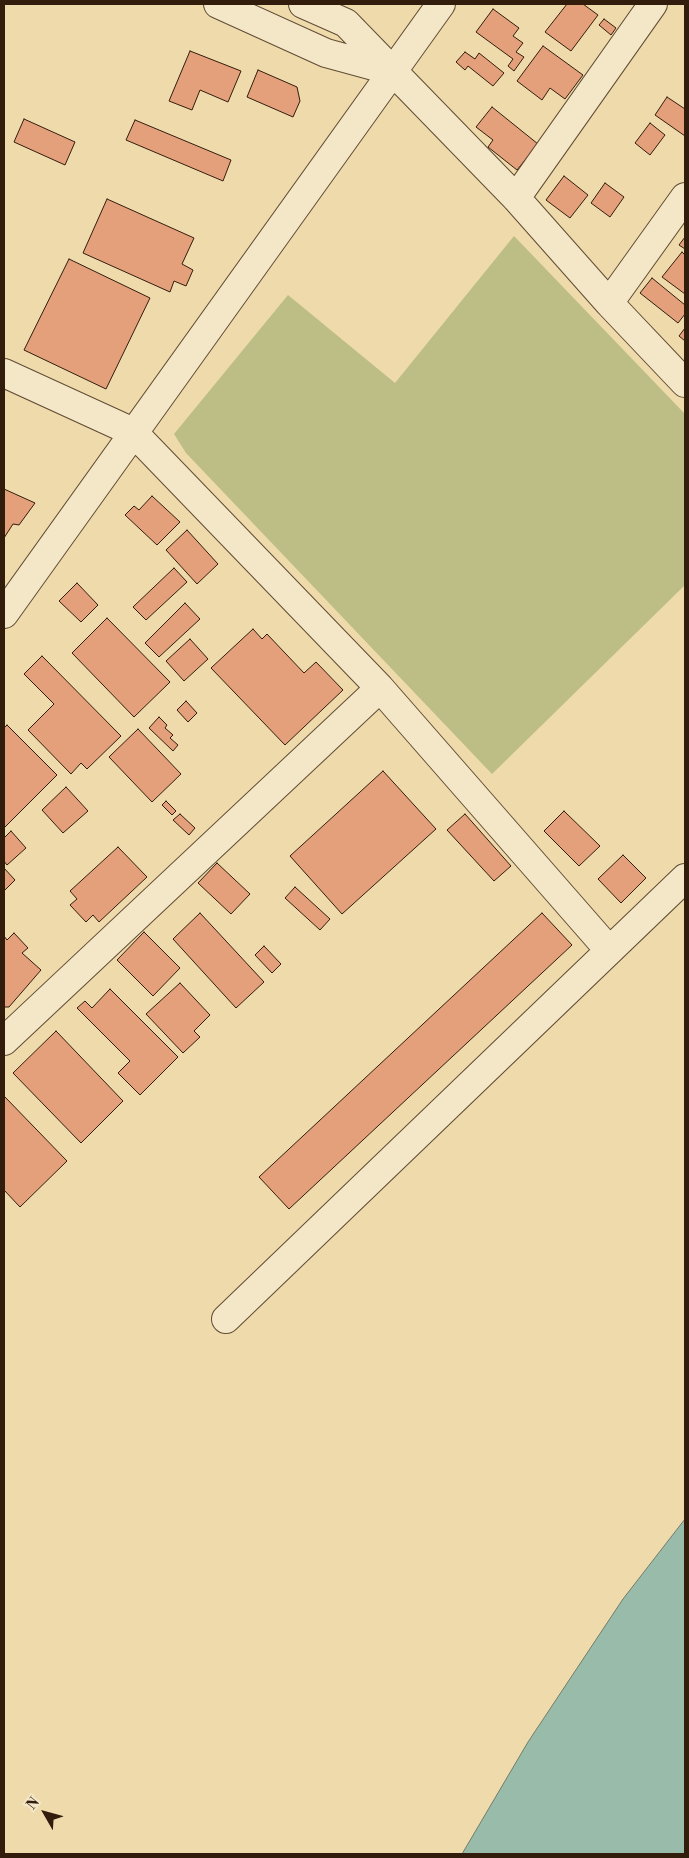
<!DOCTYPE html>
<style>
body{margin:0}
#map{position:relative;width:689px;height:1858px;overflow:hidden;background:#eedaaa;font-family:"Libre Bodoni",serif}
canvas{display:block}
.frame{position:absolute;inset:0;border:5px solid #321d0d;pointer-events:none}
.north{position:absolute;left:20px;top:1788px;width:50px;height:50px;-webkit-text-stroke:4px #f4e7c8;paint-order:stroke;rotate:308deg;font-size:14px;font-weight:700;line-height:20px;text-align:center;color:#321d0d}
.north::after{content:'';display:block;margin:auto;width:18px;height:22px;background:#321d0d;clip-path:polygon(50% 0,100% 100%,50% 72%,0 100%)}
</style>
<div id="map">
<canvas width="689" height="1858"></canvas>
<div class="frame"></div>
<div class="north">N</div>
</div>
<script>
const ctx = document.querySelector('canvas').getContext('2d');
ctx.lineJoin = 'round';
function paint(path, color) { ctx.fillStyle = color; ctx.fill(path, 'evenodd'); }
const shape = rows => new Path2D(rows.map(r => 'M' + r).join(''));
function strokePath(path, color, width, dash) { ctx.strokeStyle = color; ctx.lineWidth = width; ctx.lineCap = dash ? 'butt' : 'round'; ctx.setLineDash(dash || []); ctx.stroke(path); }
const green = shape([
 [514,236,685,414,685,585,492,774,186,453,174,434,288,295,395,383]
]);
const water = shape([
 [685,1519,685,1854,462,1854,528,1742,623,1599,685,1519]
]);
const building = shape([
 [567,4,583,4,598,15,571,51,545,32,567,4],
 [493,9,519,28,513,36,523,43,516,52,524,57,514,71,508,66,513,59,476,32,493,9],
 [604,19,616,28,611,35,599,25,604,19],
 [543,46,583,75,565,99,550,88,542,100,517,81,543,46],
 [190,51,241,71,228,102,200,90,192,110,169,101,190,51],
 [465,52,475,59,479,53,504,73,493,86,468,66,465,70,456,62,465,52],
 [258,70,297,87,300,101,293,117,247,97,258,70],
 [667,97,685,109,685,136,655,115,667,97],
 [492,107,538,144,517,170,488,147,493,140,476,127,492,107],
 [24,119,75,142,65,165,14,142,24,119],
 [135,120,231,160,223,181,126,140,135,120],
 [650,123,665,135,650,155,635,143,650,123],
 [564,176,588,195,570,218,546,200,564,176],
 [605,183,624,197,610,217,591,203,605,183],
 [107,199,194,238,182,264,193,270,186,286,174,281,170,292,83,253,107,199],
 [685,237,685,249,679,245,685,237],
 [682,252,685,255,685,294,662,277,682,252],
 [69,259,150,298,106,389,24,350,69,259],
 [652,278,685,305,685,314,678,323,640,293,652,278],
 [685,328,685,341,679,336,685,328],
 [4,489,35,503,19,525,13,524,4,538,4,489],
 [152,496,180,522,157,545,125,515,134,506,139,510,152,496],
 [187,530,218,564,197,584,166,550,187,530],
 [174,568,187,582,146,620,133,607,174,568],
 [77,583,98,605,81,622,59,601,77,583],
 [185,603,200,619,159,657,145,643,185,603],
 [107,618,170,682,134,717,72,653,107,618],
 [253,629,262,639,267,634,304,673,316,662,343,690,285,745,211,668,253,629],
 [190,639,208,659,184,681,166,661,190,639],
 [42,656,121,736,87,769,81,763,71,774,28,730,54,704,24,674,42,656],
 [186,701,197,713,188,722,177,710,186,701],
 [159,717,167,725,165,728,173,735,170,738,178,745,173,751,149,728,159,717],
 [7,725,57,775,4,828,4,728,7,725],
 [138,729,181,774,152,802,109,757,138,729],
 [383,771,436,829,342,914,290,856,383,771],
 [66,787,88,811,63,833,42,810,66,787],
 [166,801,176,811,172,815,162,805,166,801],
 [564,811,600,846,579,866,544,831,564,811],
 [180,814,195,828,189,835,173,820,180,814],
 [465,814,511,866,494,881,447,830,465,814],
 [11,831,26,848,7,865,4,861,4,838,11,831],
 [118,847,147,877,99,922,93,915,86,922,70,905,77,899,70,891,118,847],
 [623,855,646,878,621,903,598,879,623,855],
 [217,863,250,894,231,914,198,883,217,863],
 [4,868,15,880,4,891,4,868],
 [295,887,330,919,320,930,285,898,295,887],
 [200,913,264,982,236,1008,173,939,200,913],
 [542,913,572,945,289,1209,259,1177,542,913],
 [144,932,180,968,153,996,117,960,144,932],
 [14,933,28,948,22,953,41,970,9,1007,4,1007,4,936,7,940,14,933],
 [264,946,281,964,272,973,255,955,264,946],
 [180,983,210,1015,194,1031,200,1037,183,1053,146,1014,180,983],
 [110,989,178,1057,140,1095,118,1073,130,1061,77,1008,85,1001,92,1008,110,989],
 [56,1031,123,1101,81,1143,13,1073,56,1031],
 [4,1096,67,1161,20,1207,4,1190,4,1096]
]);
const minor = shape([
 [218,4,326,53,392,71],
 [303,4,346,23,516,198,609,303,685,383],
 [516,198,653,4],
 [609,303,685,197],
 [4,373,133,432,380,688,609,950],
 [4,614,441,4],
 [4,1041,380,688],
 [226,1319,685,878]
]);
paint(green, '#bcbe86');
paint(water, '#9ba');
strokePath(water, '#707c6b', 1);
paint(building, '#e49f7b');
strokePath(building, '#321d0d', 1);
strokePath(minor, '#614c34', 30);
strokePath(minor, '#f4e7c8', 28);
</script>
